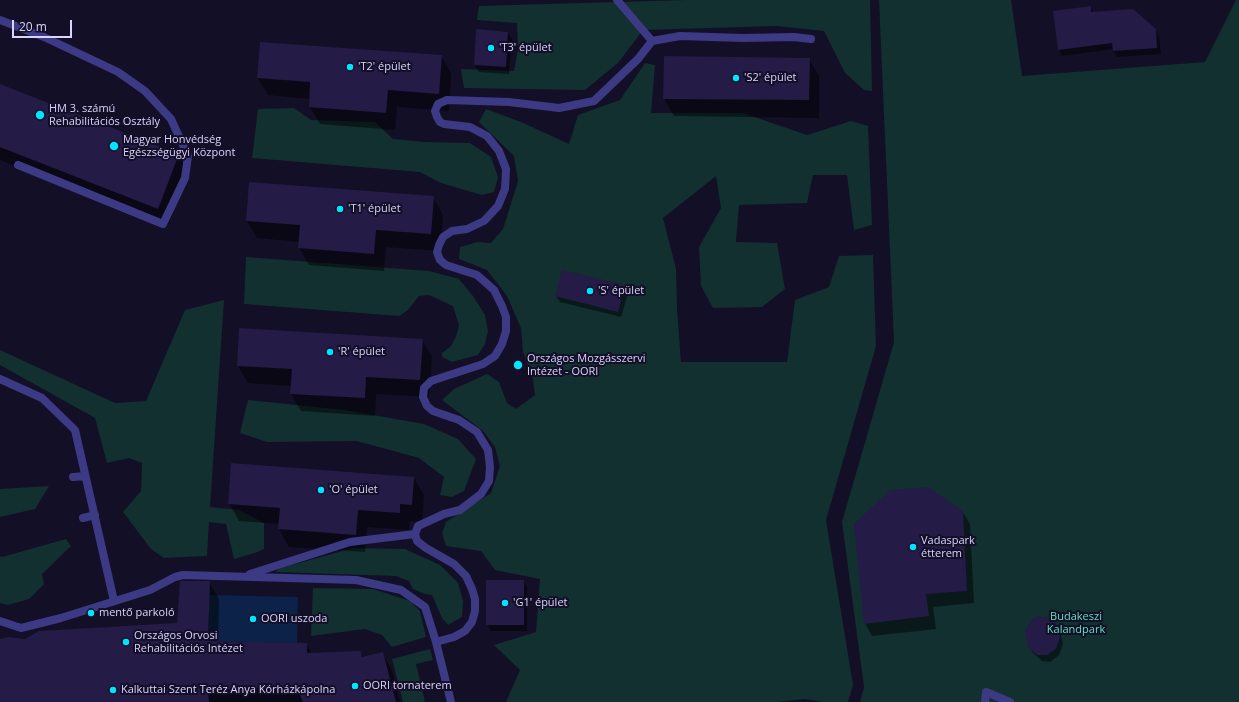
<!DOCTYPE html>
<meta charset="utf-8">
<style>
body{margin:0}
#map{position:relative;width:1239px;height:702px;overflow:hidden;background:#130f26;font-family:"Open Sans",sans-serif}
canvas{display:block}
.scale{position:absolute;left:12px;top:20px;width:60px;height:18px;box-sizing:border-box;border:2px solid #d9d4ff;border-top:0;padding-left:5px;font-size:12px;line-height:14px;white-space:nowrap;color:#d9d4ff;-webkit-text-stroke:3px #130f26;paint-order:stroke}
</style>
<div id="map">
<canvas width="1239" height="702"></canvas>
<div class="scale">20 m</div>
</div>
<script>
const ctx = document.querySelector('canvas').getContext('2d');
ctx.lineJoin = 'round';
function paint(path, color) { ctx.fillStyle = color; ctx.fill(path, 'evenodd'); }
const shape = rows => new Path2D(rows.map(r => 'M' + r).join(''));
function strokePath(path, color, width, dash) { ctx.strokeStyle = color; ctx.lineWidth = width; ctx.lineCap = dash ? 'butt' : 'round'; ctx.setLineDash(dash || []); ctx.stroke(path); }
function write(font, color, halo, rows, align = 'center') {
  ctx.font = font + ' "Open Sans",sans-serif'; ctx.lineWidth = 4; ctx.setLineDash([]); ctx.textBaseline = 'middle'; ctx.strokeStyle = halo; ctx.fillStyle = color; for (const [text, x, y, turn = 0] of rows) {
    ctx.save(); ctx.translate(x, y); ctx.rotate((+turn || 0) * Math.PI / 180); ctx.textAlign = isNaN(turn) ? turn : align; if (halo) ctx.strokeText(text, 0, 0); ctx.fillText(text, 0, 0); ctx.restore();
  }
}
const green = shape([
 [686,0,870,0,872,91,864,90,845,73,824,31,776,26,643,30,618,63,585,90,464,88,461,69,514,71,518,49,517,23,477,20,479,6],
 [879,0,1011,0,1022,76,1205,62,1236,0,1239,0,1239,702,860,702,864,687,842,522,894,342],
 [645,63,655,65,651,113,743,113,807,135,851,121,868,126,872,225,854,230,847,175,813,175,807,203,739,205,736,242,777,243,785,289,762,307,713,308,701,286,699,247,721,208,716,176,663,218,676,269,677,309,681,362,787,362,795,300,829,287,839,256,873,255,876,346,826,520,853,685,848,702,823,702,804,699,778,702,506,702,520,670,494,645,536,632,540,579,495,570,481,551,446,546,442,533,446,522,491,493,500,466,495,447,483,431,442,400,454,389,487,374,499,382,507,403,516,409,535,395,533,379,523,352,521,328,507,296,487,270,459,259,460,247,478,242,491,243,503,229,518,181,514,156,479,122,486,109,521,122,569,144,578,115,620,100],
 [294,108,311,120,375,122,393,139,425,142,470,143,491,157,498,177,494,192,482,195,441,183,420,172,252,158,258,109],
 [246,257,429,271,459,279,473,296,485,315,488,331,485,344,478,355,452,362,442,357,442,353,450,347,456,337,459,325,453,306,429,295,419,296,408,310,399,316,244,304],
 [224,300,210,507,239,510,264,523,264,549,255,553,234,559,226,524,209,522,207,556,164,558,151,549,123,512,141,491,142,463,129,458,107,463,95,418,0,365,0,350,115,403,146,401,185,310],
 [248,400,345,410,424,424,458,439,476,459,464,491,452,497,440,495,444,477,419,458,357,441,267,442,240,433],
 [49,486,35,509,0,517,0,489],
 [66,539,71,546,42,574,44,584,29,599,8,605,0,603,0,556,2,557],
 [353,548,405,549,440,565,458,583,463,601,462,617,448,625,442,618,432,595,425,594,413,589,409,581,396,576,276,572,278,569],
 [313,588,373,589,410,601,420,611,426,637,392,647,382,635,365,629,311,636],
 [430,649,433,660,416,664,425,702,403,702,392,659]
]);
const water = shape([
 [209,595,298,597,297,643,208,641]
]);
const shadow = shape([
 [1090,7,1093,12,1156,30,1159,36,1161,54,1117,57,1113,49,1062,56,1059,50],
 [477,31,508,33,512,39,509,74,479,72,475,65],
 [441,56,451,73,449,111,397,107,395,130,320,124,310,107,310,99,268,95,258,78],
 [809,59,819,76,819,118,674,116,664,98],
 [0,85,179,155,189,172,168,225,0,160],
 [433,197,443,215,440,251,386,247,384,271,309,265,299,247,300,242,257,238,247,221],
 [624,286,628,293,621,317,560,302,556,296],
 [422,340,432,357,429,397,376,394,375,416,301,411,291,394,292,386,248,383,238,366],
 [414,478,424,495,422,522,410,521,409,530,367,527,365,552,289,547,279,529,280,524,239,521,229,503],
 [962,511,970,524,974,603,933,607,936,629,872,636,865,623],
 [523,581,527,587,527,631,491,631,488,625],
 [209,582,219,599,218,642,306,644,312,654,361,652,364,658,382,653,392,670,400,702,0,702,0,642,178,624],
 [1056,625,1060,632,1063,644,1059,655,1050,662,1042,661,1033,653,1029,646]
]);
const building = shape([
 [1091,6,1091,12,1133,9,1156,29,1157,48,1113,51,1112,43,1058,50,1053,11],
 [476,29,508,32,506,67,474,65],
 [260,42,442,55,439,94,388,90,386,113,309,107,310,82,257,78],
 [664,56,810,58,809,100,663,99],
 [0,84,179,154,158,209,0,147],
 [249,182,434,196,431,234,376,230,374,254,298,248,300,225,246,221],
 [562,270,625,285,618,312,555,296],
 [239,328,423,339,420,380,366,377,365,398,290,394,292,369,237,366],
 [231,463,414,477,412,505,400,504,400,513,358,510,356,535,278,529,280,508,228,504],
 [928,487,963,511,967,591,926,594,929,616,864,624,854,524,890,490],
 [486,580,524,580,524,625,486,625],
 [180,581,210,581,208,641,307,643,307,653,361,651,362,657,383,652,396,702,303,702,296,685,208,692,209,702,0,702,0,639,9,637,25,639,39,631,177,623],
 [1038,616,1048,618,1057,624,1060,637,1056,649,1047,655,1037,655,1028,647,1025,630,1032,620]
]);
const service = shape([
 [617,0,652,41],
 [0,20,44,37,118,72,145,91,171,119,188,156,185,178,163,224,18,165],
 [0,379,42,398,75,430,114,601],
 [73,477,85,476],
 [83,518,95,515],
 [250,574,350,542,415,534],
 [0,621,21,628,61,618,150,590,175,577,183,575,356,580,401,590,425,607,436,642,451,702],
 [436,642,454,637,465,631,472,622,475,611,475,599,472,589,466,576,454,564,426,548,417,541,415,534,418,526,444,514,460,510,481,494,489,481,490,467,488,450,477,432,459,420,433,411,427,406,423,397,424,388,431,381,483,364,495,356,502,344,506,331,506,317,502,306,494,290,477,275,446,265,440,260,437,252,439,245,443,237,452,231,467,229,484,221,498,206,505,189,506,169,499,151,487,136,470,127,444,124,440,122,437,117,435,111,438,104,447,100,509,102,559,108,594,101,638,59,652,41,680,36,743,38,794,37,811,39],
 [985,702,986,692,1010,702]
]);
const markers = [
 [491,48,4,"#00e5ff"],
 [350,67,4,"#00e5ff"],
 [736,78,4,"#00e5ff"],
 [40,115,5,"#00e5ff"],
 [114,146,5,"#00e5ff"],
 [340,209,4,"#00e5ff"],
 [590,291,4,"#00e5ff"],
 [330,352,4,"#00e5ff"],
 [518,365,5,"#00e5ff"],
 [321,490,4,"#00e5ff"],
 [913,547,4,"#00e5ff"],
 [505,603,4,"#00e5ff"],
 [91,613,4,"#00e5ff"],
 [253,619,4,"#00e5ff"],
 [126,642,4,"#00e5ff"],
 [355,686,4,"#00e5ff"],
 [113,690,4,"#00e5ff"]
];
const poiNames = [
 ["'T3' épület",499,48],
 ["'T2' épület",358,67],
 ["'S2' épület",744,78],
 ["HM 3. számú",49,109],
 ["Rehabilitációs Osztály",49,122],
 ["Magyar Honvédség",123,140],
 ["Egészségügyi Központ",123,153],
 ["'T1' épület",348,209],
 ["'S' épület",598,291],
 ["'R' épület",338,352],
 ["Országos Mozgásszervi",527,359],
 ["Intézet - OORI",527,372],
 ["'O' épület",329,490],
 ["Vadaspark",921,541],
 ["étterem",921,554],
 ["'G1' épület",513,603],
 ["mentő parkoló",99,613],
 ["OORI uszoda",261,619],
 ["Országos Orvosi",134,636],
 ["Rehabilitációs Intézet",134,649],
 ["OORI tornaterem",363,686],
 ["Kalkuttai Szent Teréz Anya Kórházkápolna",121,690]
];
const parkNames = [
 ["Budakeszi",1076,617],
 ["Kalandpark",1076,630]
];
paint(green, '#12302f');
paint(water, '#0c2248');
paint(shadow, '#0007');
paint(building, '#241b47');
strokePath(service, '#3d3a85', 8);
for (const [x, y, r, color] of markers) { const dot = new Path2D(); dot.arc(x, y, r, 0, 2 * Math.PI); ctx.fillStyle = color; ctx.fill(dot); strokePath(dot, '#130f26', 1.5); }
write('11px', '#d9d4ff', '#130f26', poiNames, 'left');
write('11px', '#5fe0c0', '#130f26', parkNames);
</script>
